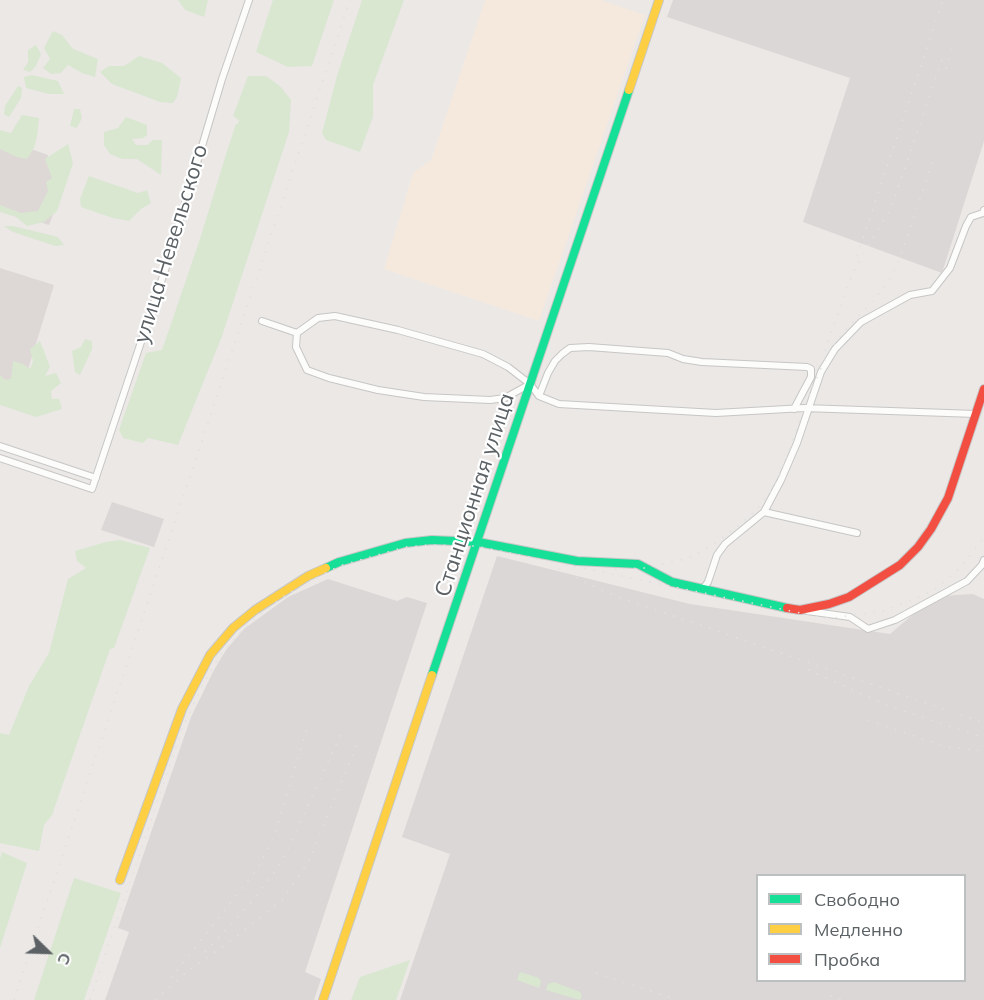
<!DOCTYPE html>
<meta charset="utf-8">
<style>
body{margin:0}
#map{position:relative;width:984px;height:1000px;overflow:hidden;background:#ebe8e6;font-family:Mulish,sans-serif}
canvas{display:block}
.legend{position:absolute;left:756px;top:874px;width:210px;height:108px;box-sizing:border-box;background:#fff;border:2px solid #bdc0c1;margin:0;padding:8px 10px;list-style:none;font-size:18px;color:#5b6164}
.legend li{display:flex;align-items:center;gap:12px;height:30px}
.legend b{width:30px;border:2px solid #bdc0c1}
.north{position:absolute;left:18px;top:922px;width:60px;height:60px;-webkit-text-stroke:4px #fff;paint-order:stroke;rotate:113deg;font-size:16px;font-weight:700;line-height:24px;text-align:center;color:#5b6164}
.north::after{content:'';display:block;margin:auto;width:21px;height:27px;background:#5b6164;clip-path:polygon(50% 0,100% 100%,50% 72%,0 100%)}
</style>
<div id="map">
<canvas width="984" height="1000"></canvas>
<ul class="legend">
<li><b style="height:8px;background:#16e098"></b>Свободно</li>
<li><b style="height:8px;background:#ffcf43"></b>Медленно</li>
<li><b style="height:8px;background:#f24e42"></b>Пробка</li>
</ul>
<div class="north">С</div>
</div>
<script>
const ctx = document.querySelector('canvas').getContext('2d');
ctx.lineJoin = 'round';
function paint(path, color) { ctx.fillStyle = color; ctx.fill(path, 'evenodd'); }
const shape = rows => new Path2D(rows.map(r => 'M' + r).join(''));
function strokePath(path, color, width, dash) { ctx.strokeStyle = color; ctx.lineWidth = width; ctx.lineCap = dash ? 'butt' : 'round'; ctx.setLineDash(dash || []); ctx.stroke(path); }
function write(font, color, halo, rows, align = 'center') {
  ctx.font = font + ' Mulish,sans-serif'; ctx.lineWidth = 4.5; ctx.setLineDash([]); ctx.textBaseline = 'middle'; ctx.strokeStyle = halo; ctx.fillStyle = color; for (const [text, x, y, turn = 0] of rows) {
    ctx.save(); ctx.translate(x, y); ctx.rotate((+turn || 0) * Math.PI / 180); ctx.textAlign = isNaN(turn) ? turn : align; if (halo) ctx.strokeText(text, 0, 0); ctx.fillText(text, 0, 0); ctx.restore();
  }
}
const commercial = shape([
 [485,0,601,0,645,15,539,321,384,269,413,173,431,160]
]);
const industrial = shape([
 [673,0,984,0,984,141,942,273,803,222,850,78,667,17],
 [112,502,164,519,154,547,101,530],
 [497,556,690,604,890,634,917,611,941,596,973,594,984,599,984,1000,400,1000,450,854,402,837],
 [758,876,964,876,964,980,758,980],
 [328,579,397,601,407,597,427,603,305,972,321,979,314,1000,105,1000,129,932,118,928,191,717,214,670,226,650,244,629,288,597]
]);
const education = shape([
 [0,138,48,155,47,161,70,169,49,225,0,209],
 [0,268,54,285,23,386,0,378]
]);
const green = shape([
 [178,0,208,0,204,17,185,10],
 [273,0,334,0,312,66,288,67,256,52],
 [362,0,404,0,373,85,373,117,360,152,326,140,322,133,337,76],
 [53,31,62,35,73,49,98,59,95,77,82,73,68,65,61,73,51,74,43,68,50,59,44,48],
 [36,45,41,54,36,66,30,72,23,70,28,62,28,50],
 [139,56,162,63,181,78,177,97,173,103,160,102,112,84,100,72,109,66,124,66],
 [32,75,58,81,64,94,49,94,26,88,24,77],
 [248,76,266,76,280,86,291,100,289,132,222,336,178,445,148,438,143,443,123,438,119,430,146,353,162,350,199,242,227,151,236,124,238,124,239,120,233,116],
 [18,86,22,88,21,98,9,117,4,114,5,106],
 [74,109,80,109,82,118,77,128,70,126],
 [22,115,39,118,37,137,34,148,27,159,17,157,0,149,0,130,11,133],
 [126,117,147,125,147,135,143,138,132,139,136,145,147,145,153,140,162,140,161,175,137,159,122,159,110,154,104,145,104,132,118,128],
 [68,144,73,163,57,211,44,222,27,226,16,217,0,212,0,205,21,213,38,211,48,191,46,182,52,178,45,159],
 [89,176,138,193,147,190,151,203,141,209,129,221,113,218,81,207,80,199],
 [4,226,13,226,58,237,64,245,55,246,13,232],
 [85,339,92,341,92,349,80,375,75,372,72,351,81,347],
 [40,341,50,367,45,376,56,373,61,383,51,391,52,399,59,399,62,409,36,417,0,405,0,375,5,380,11,379,13,361,23,364,30,369,33,361,30,349],
 [120,540,150,548,114,648,110,649,52,815,44,825,39,851,0,843,0,733,9,735,29,686,49,653,68,579,86,568,77,561,75,551,106,542],
 [2,852,27,863,0,948,0,859],
 [74,878,121,893,84,1000,34,1000],
 [410,960,396,1000,351,1000,360,977],
 [520,972,539,978,541,981,539,988,517,980],
 [554,982,580,992,582,995,580,1000,546,990,548,984]
]);
const street = shape([
 [262,321,297,333,296,347,307,370,329,378,378,390,424,397,490,400,505,398,530,384],
 [297,333,318,318,335,316,398,330,483,354,508,367,530,384,539,396,559,404,716,413,804,408,976,414],
 [539,396,548,373,555,361,562,354,570,348,589,347,668,353,683,359,702,362,807,367,811,369,811,377,794,409],
 [0,446,96,478],
 [0,458,92,489,166,267,222,79,249,0],
 [764,512,781,480,797,443,821,372,835,349,861,322,910,295,932,291,950,268,966,226,971,217,983,213,984,210],
 [702,590,708,582,717,555,725,544,764,512,857,533],
 [807,611,850,617,868,629,895,620,967,581,982,565,984,560]
]);
const fast = shape([
 [326,568,339,562,405,543,432,540,478,542,577,561,638,564,672,582,787,608],
 [432,675,629,90]
]);
const slow = shape([
 [629,90,659,0],
 [120,880,182,709,210,655,233,628,255,610,308,576,326,568],
 [323,1000,432,675]
]);
const jam = shape([
 [787,608,800,610,829,604,849,597,900,565,918,547,931,529,948,498,984,389]
]);
const rail = shape([
 [946,69,953,46],
 [857,256,943,0],
 [825,351,848,284,857,265,891,208,943,57],
 [559,569,607,593,984,723],
 [615,569,646,568,689,558,715,543,738,526,756,510,771,491,781,473,808,397,829,351,843,333,877,296,890,279,899,260,935,155],
 [808,670,889,706,984,738],
 [868,720,946,747,984,751],
 [205,952,249,905,276,870,286,853,342,732],
 [596,973,678,1000],
 [171,978,258,868,274,836,308,726],
 [830,996,843,1000],
 [14,1000,350,0],
 [90,1000,182,729,202,686,223,651,246,626,281,598,320,576,339,566,405,547,429,545,476,546,815,616,833,618,883,611,915,599,935,589,957,571,984,538],
 [155,1000,188,971,232,940,282,900,308,863,359,739]
]);
const streetNames = [
 ["улица Невельского",171,244,-73],
 ["Станционная улица",475,495,-72]
];
paint(commercial, '#f5e9de');
paint(industrial, '#dbd7d6');
paint(education, '#ddd8d5');
paint(green, '#d9e7d1');
strokePath(street, '#c7c6c6', 8);
strokePath(fast, '#c7c7c7', 10);
strokePath(slow, '#c7c7c7', 10);
strokePath(jam, '#c7c7c7', 10);
strokePath(street, '#fcfcfb', 6);
strokePath(fast, '#16e098', 8);
strokePath(slow, '#ffcf43', 8);
strokePath(jam, '#f24e42', 8);
strokePath(rail, '#e1e1e1', 1.5, [1.5, 8]);
write('22px', '#5b6164', '#fff', streetNames);
</script>
